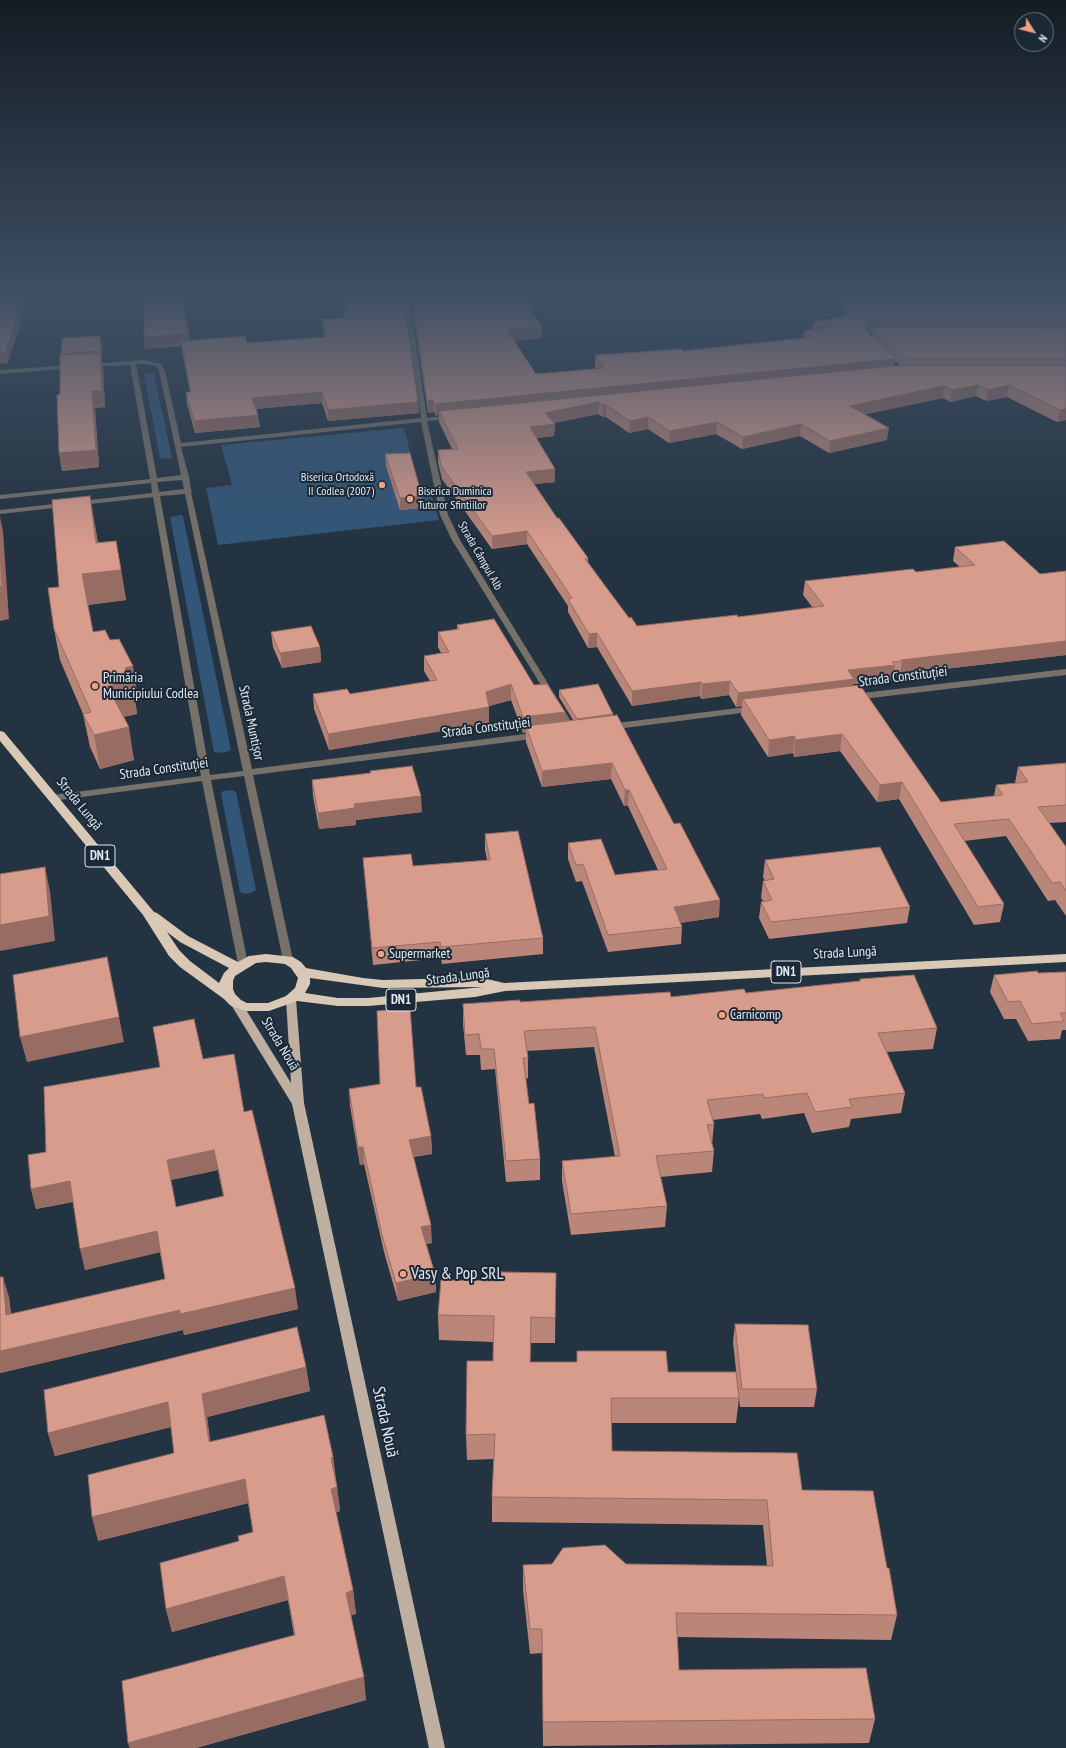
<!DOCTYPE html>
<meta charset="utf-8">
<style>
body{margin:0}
#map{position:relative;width:1066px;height:1748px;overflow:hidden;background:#243341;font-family:"PT Sans Narrow",sans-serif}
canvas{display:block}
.north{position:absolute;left:1014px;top:12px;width:40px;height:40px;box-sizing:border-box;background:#1b2937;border:1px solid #6a7682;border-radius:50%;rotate:126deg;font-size:11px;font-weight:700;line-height:16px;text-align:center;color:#e0e9f2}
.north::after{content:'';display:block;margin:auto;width:14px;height:18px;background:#f2a07f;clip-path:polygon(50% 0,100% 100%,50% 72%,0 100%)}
</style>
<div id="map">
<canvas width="1066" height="1748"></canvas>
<div class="north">N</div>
</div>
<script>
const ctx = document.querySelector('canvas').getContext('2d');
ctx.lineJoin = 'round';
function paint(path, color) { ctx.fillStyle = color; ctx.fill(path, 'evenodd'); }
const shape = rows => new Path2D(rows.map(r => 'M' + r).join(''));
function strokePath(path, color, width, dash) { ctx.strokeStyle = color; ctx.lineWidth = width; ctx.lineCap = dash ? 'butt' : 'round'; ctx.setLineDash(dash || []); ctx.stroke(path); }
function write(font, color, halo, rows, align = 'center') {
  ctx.font = font + ' "PT Sans Narrow",sans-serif'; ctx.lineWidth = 4; ctx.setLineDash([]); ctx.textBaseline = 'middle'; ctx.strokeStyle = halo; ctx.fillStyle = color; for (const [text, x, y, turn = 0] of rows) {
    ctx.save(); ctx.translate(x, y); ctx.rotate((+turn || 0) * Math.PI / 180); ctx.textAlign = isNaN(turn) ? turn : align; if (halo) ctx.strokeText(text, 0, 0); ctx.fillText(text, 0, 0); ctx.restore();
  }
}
const green = shape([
 [147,373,154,374,172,458,169,459,160,458,144,375],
 [404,428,416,475,421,488,429,488,439,520,218,545,206,488,232,485,221,445],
 [181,515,183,516,231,750,226,752,217,753,214,752,170,517],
 [232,790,236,792,256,890,251,893,244,894,240,892,221,793,223,791]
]);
const minor = shape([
 [404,301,410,301,427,418,452,415,455,417,452,419,427,421,448,515,460,540,577,731,573,734,569,731,452,540,440,515,421,422,181,447,189,477,191,489,192,491,191,492,252,769,540,732,544,735,540,738,253,775,293,960,288,963,283,960,244,776,211,780,248,964,243,967,238,964,202,781,52,801,47,798,52,795,201,776,153,497,0,514,0,510,152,493,151,483,0,499,0,495,150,479,130,365,88,367,88,365,90,364,144,360,161,364,165,371,181,443,421,418,404,301],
 [136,364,144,364,157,366,159,371,181,475,157,478,136,364],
 [182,480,184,489,159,492,157,482,182,480],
 [185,494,243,771,210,775,160,496,185,494],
 [74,365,77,367,76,368,0,374,0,370,74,365],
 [1066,669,1066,675,854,700,850,697,854,694,1066,669],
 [754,706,758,709,757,711,609,730,605,727,609,724,754,706]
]);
const major = shape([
 [291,995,295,996,296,999,304,1103,445,1748,429,1748,292,1104,230,1003,232,1000,240,1000,291,1083,286,999,287,996,291,995]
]);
const highway = shape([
 [0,731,4,732,154,912,157,913,188,936,238,962,249,956,266,954,293,957,301,962,306,968,363,978,383,980,459,978,487,979,504,983,1066,954,1066,962,505,991,475,997,368,1006,338,1006,297,1001,269,1011,246,1011,231,1006,224,999,180,967,169,956,143,915,0,741,0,731],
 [167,932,180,942,229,968,224,973,219,983,190,961,179,950,167,932],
 [266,962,285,964,291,968,298,978,295,988,286,996,268,1003,247,1003,241,1000,235,994,233,989,233,981,235,976,256,963,266,962],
 [310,978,383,988,483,987,368,998,338,998,305,993,310,984,310,978]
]);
const wall = shape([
 [183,301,184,309,189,340,247,343,324,337,323,330,322,319,345,318,344,312,346,312,343,301,404,301,418,402,419,413,328,421,322,403,256,409,260,427,195,433,187,404,186,392,190,392,181,346,145,349,144,337],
 [411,301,524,301,542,327,542,338,514,341,536,374,597,369,595,366,595,355,683,351,803,338,804,331,812,330,813,322,845,316,844,312,845,301,918,303,917,301,1066,301,1066,420,1057,422,1007,397,986,401,976,396,950,402,943,398,865,414,887,440,829,453,800,436,742,449,716,434,669,443,648,429,629,433,606,417,603,417,598,414,553,423,555,424,554,436,537,438,555,482,534,484,557,518,588,558,588,562,629,618,637,626,738,617,813,608,803,595,805,581,916,572,960,567,953,561,955,547,1040,574,1066,571,1066,655,900,674,900,675,893,676,893,680,853,684,853,686,941,802,994,796,996,785,1015,783,1018,767,1066,763,1066,822,1049,823,1066,847,1066,916,1055,900,1048,901,1006,836,964,841,1004,904,1000,922,974,925,899,799,877,802,840,751,794,757,793,753,768,757,741,715,742,706,736,707,729,695,701,699,700,696,632,706,597,647,588,648,568,612,568,606,527,544,492,549,442,479,438,462,438,450,452,449,439,422,439,415,436,416,434,412,428,413],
 [873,332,872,337,868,333],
 [895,361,897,362,900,365,894,366],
 [100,336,102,347,102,361,103,368,105,407,95,408,99,467,62,471,59,453,60,394,61,354],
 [385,454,422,496,422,508,400,510,386,466],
 [95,525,98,543,116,541,126,600,88,605,93,632,138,699,135,700,137,714,123,717,134,760,100,769,90,747,83,714,60,660,54,629,59,587],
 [457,625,534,685,565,712,565,721,573,720,559,697,559,690,613,715,719,917,680,923,682,927,681,944,608,952,582,881,576,882,568,859,568,843,615,875,658,870,628,806,624,806,611,779,542,787,526,742,526,733,523,733,511,700,489,706,489,723,329,750,314,709,313,694,350,694,430,681,424,671,424,656,441,653,438,647,438,632,457,630],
 [271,632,320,647,321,662,282,668,273,647],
 [370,771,422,812,356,820,356,825,319,829,313,796,312,780,371,773],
 [485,834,543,938,543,954,442,964,441,958,373,965,363,858,413,866,487,860,485,850],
 [765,860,910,907,907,923,769,939,759,918,761,902,763,901,761,898,763,881,765,881,763,877],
 [1066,972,1066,1030,1062,1030,1060,1039,1028,1041,1016,1019,1004,1019,990,992,994,975],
 [860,979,937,1028,933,1049,887,1052,905,1093,901,1113,851,1119,849,1127,812,1133,804,1113,762,1119,760,1114,713,1120,714,1124,712,1144,714,1151,712,1172,660,1177,667,1206,665,1227,571,1235,562,1181,562,1161,615,1157,594,1047,527,1051,528,1058,528,1078,526,1079,529,1104,540,1159,540,1180,506,1182,495,1069,481,1070,480,1055,466,1055,463,1024,463,1004,671,997,746,993,860,981],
 [203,1059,244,1112,298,1309,184,1335,183,1330,0,1373,9,1297,11,1314,165,1279,160,1252,85,1270,73,1202,36,1209,31,1189,46,1152],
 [218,1170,223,1196,176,1207,171,1180],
 [416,1087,431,1136,432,1154,414,1157,432,1243,426,1244,435,1274,436,1292,398,1301,384,1252,364,1164,360,1165,350,1106,349,1089],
 [556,1273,555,1343,531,1343,530,1362,577,1362,577,1351,668,1372,739,1398,736,1423,612,1423,612,1451,802,1490,887,1568,897,1615,891,1640,677,1637,679,1670,875,1719,869,1743,543,1746,542,1653,530,1654,523,1590,523,1565,626,1564,767,1566,763,1525,492,1522,492,1497,494,1459,467,1460,466,1435,493,1361,493,1342,439,1340,438,1315,501,1281],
 [735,1324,817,1389,814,1407,740,1407,733,1342],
 [306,1367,310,1391,207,1417,210,1442,333,1457,340,1511,336,1512,353,1590,356,1614,351,1615,366,1700,196,1748,130,1748,128,1743,294,1635,288,1600,172,1632,166,1609,239,1541,253,1532,248,1503,98,1541,174,1453,171,1427,55,1456,48,1433]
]);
const shadedWall = shape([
 [22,301,27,301,8,363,0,364,0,352],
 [880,320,879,331,873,329,873,332,866,334,864,329,867,323],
 [542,327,542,338,508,341,507,330],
 [189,334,190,345,181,341,181,346,145,349,144,337],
 [100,336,102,347,102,361,101,351],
 [100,353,103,368,105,407,95,408,99,467,62,471,59,453,92,391],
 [895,359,894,371,439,411,439,415,436,416,435,404],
 [978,385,976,396,950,402,952,390],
 [1009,385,1007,397,986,401,988,390],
 [944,386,943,398,849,418,850,406],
 [322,392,322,403,254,409,252,398],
 [433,400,434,412,428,413,427,401],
 [418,402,419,413,328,421,328,410],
 [599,402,598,414,545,425,545,413],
 [603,405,606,405,606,417,603,417],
 [1066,409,1066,420,1057,422,1060,410],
 [258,415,260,427,195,433,194,421],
 [648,417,648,429,629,433,630,421],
 [717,422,716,434,669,443,670,431],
 [555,424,554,436,530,439,530,427],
 [801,424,800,436,742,449,743,437],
 [889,428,887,440,829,453,830,441],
 [555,469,555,482,526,485,526,472],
 [90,496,95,525,101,572,116,541,126,600,87,605,82,574,96,543],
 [422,496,422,508,400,510,400,498],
 [0,517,3,531,9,619,0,621],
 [527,531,527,544,492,549,492,536],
 [597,633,597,647,588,648,589,634],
 [1066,641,1066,655,900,674,902,661,901,660],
 [320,647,321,662,282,668,280,653],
 [895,665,893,680,853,684,852,693,743,699,742,706,736,707,738,693,848,670],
 [133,666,138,699,135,700,137,714,112,719,107,686,125,668],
 [730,681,729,695,701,699,702,684],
 [701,682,700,696,632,706,632,691],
 [511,684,511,700,486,707,486,692],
 [489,707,489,723,329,750,328,734],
 [565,712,565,728,526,726,526,733,523,733,523,717],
 [613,714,613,722,577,726,577,719],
 [129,727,134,760,100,769,94,735],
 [842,734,840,751,794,757,795,740],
 [795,736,793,753,768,757,769,740],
 [612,763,611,779,542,787,542,771],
 [902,782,899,799,877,802,880,785],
 [625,790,629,790,628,806,624,806],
 [421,796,422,812,356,820,356,825,319,829,318,813,354,804],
 [45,867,50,891,55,941,0,951,0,925],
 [720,900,719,917,673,924,674,907],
 [107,957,124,1042,27,1062,20,1037],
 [431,1136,432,1154,410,1157,409,1140],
 [358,1147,363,1147,364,1164,360,1165],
 [214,1150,218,1170,171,1180,167,1160],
 [70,1181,75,1201,36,1209,31,1189],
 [431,1225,432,1243,422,1245,421,1227],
 [157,1231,161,1252,85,1270,80,1249],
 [435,1274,436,1292,398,1301,396,1283],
 [3,1277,9,1297,12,1336,6,1315],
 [295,1288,298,1309,184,1335,183,1330,0,1373,0,1351,180,1310],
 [306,1367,310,1391,207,1417,214,1466,209,1442,202,1394],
 [168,1402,173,1426,55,1456,48,1433],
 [333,1457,336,1481,334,1482,331,1458],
 [245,1479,249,1503,98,1541,92,1517],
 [337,1487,340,1511,334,1513,331,1489],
 [284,1576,288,1600,172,1632,166,1609],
 [353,1590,356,1614,349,1616,346,1593],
 [364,1677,366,1700,196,1748,130,1748,128,1743]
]);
const building = shape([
 [0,301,22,301,6,352,0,352,0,301],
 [145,301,182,301,189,334,144,337,145,301],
 [345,301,404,301,418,402,328,410,322,392,252,398,258,415,194,421,186,392,191,392,181,341,245,336,247,343,326,337,322,319,346,318,344,312,348,311,345,301],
 [413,301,524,301,542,327,507,330,536,374,604,368,595,355,681,349,683,351,813,337,804,331,825,328,813,322,849,316,845,301,926,303,924,301,1066,301,1066,321,880,320,867,323,864,329,895,359,435,404,433,400,427,401,413,301],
 [880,327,1066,328,1066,358,906,358,873,329,880,327],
 [100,336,101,351,61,354,62,338,100,336],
 [100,353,102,391,92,391,96,450,59,453,57,395,60,394,60,355,100,353],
 [904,365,1066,365,1066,409,1060,410,1009,385,988,390,978,385,952,390,944,386,850,406,889,428,830,441,801,424,743,437,717,422,670,431,648,417,630,421,606,405,603,405,599,402,545,413,555,424,530,427,555,469,526,472,557,518,559,518,588,558,585,559,629,618,631,617,637,626,737,615,738,617,824,606,805,581,913,569,916,572,975,565,955,547,1004,541,1040,574,1066,571,1066,641,901,660,902,661,892,662,895,665,848,670,854,679,738,693,730,681,702,684,701,682,632,691,597,633,589,634,568,599,572,598,527,531,492,536,441,466,438,450,458,449,439,411,904,365],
 [410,453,422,496,400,498,385,454,410,453],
 [90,496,96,543,116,541,121,570,82,574,93,632,105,630,110,640,119,639,133,666,125,668,131,681,107,686,129,727,94,735,83,714,91,712,54,629,48,588,59,587,52,500,90,496],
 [0,553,2,586,0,587,0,553],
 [494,619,534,685,547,684,565,712,523,717,511,684,486,692,489,707,328,734,313,694,347,689,350,694,437,680,424,656,449,652,438,632,459,629,457,625,494,619],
 [311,626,320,647,280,653,271,632,311,626],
 [598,684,613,714,577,719,559,690,598,684],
 [860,685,941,802,1003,795,996,785,1028,782,1018,767,1066,763,1066,805,1038,807,1066,847,1066,891,1060,882,1052,883,1009,819,954,824,1004,904,978,907,902,782,880,785,842,734,795,740,795,736,769,740,743,699,860,685],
 [617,715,674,824,680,823,720,900,674,907,682,927,608,935,583,864,576,865,568,843,601,839,615,875,667,869,629,790,625,790,612,763,542,771,526,726,617,715],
 [412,766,421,796,354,804,355,808,318,813,312,780,371,773,370,771,412,766],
 [518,831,543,938,441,947,440,942,372,948,363,858,411,854,413,866,490,860,485,834,518,831],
 [880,847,910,907,771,922,761,902,772,900,763,881,774,879,765,860,880,847],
 [45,867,49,916,0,925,0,874,45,867],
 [107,957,119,1017,20,1037,13,975,107,957],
 [1037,971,1038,973,1066,972,1066,1013,1060,1013,1064,1021,1032,1024,1020,1001,1008,1002,994,975,1037,971],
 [914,975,937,1028,878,1033,905,1093,849,1099,852,1107,815,1112,807,1093,764,1098,763,1094,707,1100,714,1124,707,1125,714,1151,656,1156,667,1206,571,1214,562,1161,620,1156,595,1027,524,1031,528,1058,523,1058,529,1104,534,1103,540,1159,506,1161,494,1049,481,1049,479,1034,465,1035,463,1004,520,1000,520,1002,670,992,671,997,744,989,746,993,860,981,860,979,914,975],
 [410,1008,416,1087,421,1087,431,1136,409,1140,431,1225,421,1227,435,1274,396,1283,382,1235,363,1147,358,1147,349,1089,380,1084,377,1011,410,1008],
 [194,1019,203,1059,234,1054,244,1112,252,1110,295,1288,180,1314,180,1310,0,1351,0,1277,3,1277,6,1315,165,1279,157,1231,80,1249,70,1181,31,1189,28,1155,46,1152,44,1087,160,1067,153,1027,194,1019],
 [214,1150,224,1196,176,1207,167,1160,214,1150],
 [501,1272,556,1273,555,1318,531,1317,530,1362,577,1362,577,1351,666,1351,668,1372,736,1372,739,1398,611,1398,612,1451,797,1453,802,1490,873,1491,887,1568,889,1568,897,1615,676,1613,679,1670,866,1668,875,1719,543,1722,542,1629,530,1629,523,1565,552,1564,563,1548,605,1545,626,1564,773,1566,767,1500,492,1497,495,1434,466,1435,467,1361,493,1361,494,1316,438,1315,441,1280,501,1281,501,1272],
 [735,1324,808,1325,817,1389,742,1389,735,1324],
 [297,1327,306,1367,202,1394,209,1442,324,1415,333,1457,331,1458,337,1487,331,1489,353,1590,346,1593,364,1677,128,1743,122,1681,295,1635,284,1576,166,1609,160,1563,239,1541,238,1536,253,1532,245,1479,92,1517,88,1475,174,1453,168,1402,48,1433,44,1390,297,1327]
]);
const markers = [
 [382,485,4,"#f2a07f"],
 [410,499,4,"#f2a07f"],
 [95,686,4,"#f2a07f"],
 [381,954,4,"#f2a07f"],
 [722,1015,4,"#f2a07f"],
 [403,1274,4,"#f2a07f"]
];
const farPoinames = [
 ["Biserica Ortodoxă",374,478],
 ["II Codlea (2007)",374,492],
 ["Biserica Duminica",418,492,"left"],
 ["Tuturor Sfintiilor",418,506,"left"]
];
const farStreetnames = [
 ["Strada Câmpul Alb",480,556,60]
];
const shields = [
 [100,856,30],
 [786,972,30],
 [401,1000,30]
];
const shieldNames = [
 ["DN1",100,856],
 ["DN1",786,972],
 ["DN1",401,1000]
];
const streetNames = [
 ["Strada Constituției",903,677,-7],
 ["Strada Muntișor",251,723,78],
 ["Strada Constituției",486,728,-7],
 ["Strada Constituției",164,769,-8],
 ["Strada Lungă",79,804,51],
 ["Strada Lungă",845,953,-3],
 ["Strada Lungă",458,977,-7],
 ["Strada Nouă",280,1044,59]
];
const poiNames = [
 ["Primăria",103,678],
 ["Municipiului Codlea",103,694],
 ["Supermarket",389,954],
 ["Carnicomp",730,1015]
];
const nearPoinames = [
 ["Vasy & Pop SRL",411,1274]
];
const nearStreetnames = [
 ["Strada Nouă",385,1422,78]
];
paint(green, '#325677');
paint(minor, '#787169');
paint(major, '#beafa0');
paint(highway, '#d9c8b5');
paint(wall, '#ba8679');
paint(shadedWall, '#976d63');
paint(building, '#d89c8d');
strokePath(building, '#976d63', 1);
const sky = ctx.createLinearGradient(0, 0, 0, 545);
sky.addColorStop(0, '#141c24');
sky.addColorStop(0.55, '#3f5065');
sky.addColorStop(1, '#3f506500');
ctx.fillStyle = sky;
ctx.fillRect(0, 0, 1066, 545);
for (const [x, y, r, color] of markers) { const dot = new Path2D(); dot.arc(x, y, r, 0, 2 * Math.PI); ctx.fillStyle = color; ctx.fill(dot); strokePath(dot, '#1b2937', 1.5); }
write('12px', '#e0e9f2', '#1b2937', farPoinames, 'right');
write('12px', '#e0e9f2', '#1b2937', farStreetnames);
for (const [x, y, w] of shields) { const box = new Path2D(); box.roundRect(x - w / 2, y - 11, w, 22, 3); ctx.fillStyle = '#1b2937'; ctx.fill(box); strokePath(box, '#e0e9f2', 1); }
write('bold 13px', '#e0e9f2', null, shieldNames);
write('14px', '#e0e9f2', '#1b2937', streetNames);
write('14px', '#e0e9f2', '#1b2937', poiNames, 'left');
write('17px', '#e0e9f2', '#1b2937', nearPoinames, 'left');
write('17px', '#e0e9f2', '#1b2937', nearStreetnames);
</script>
